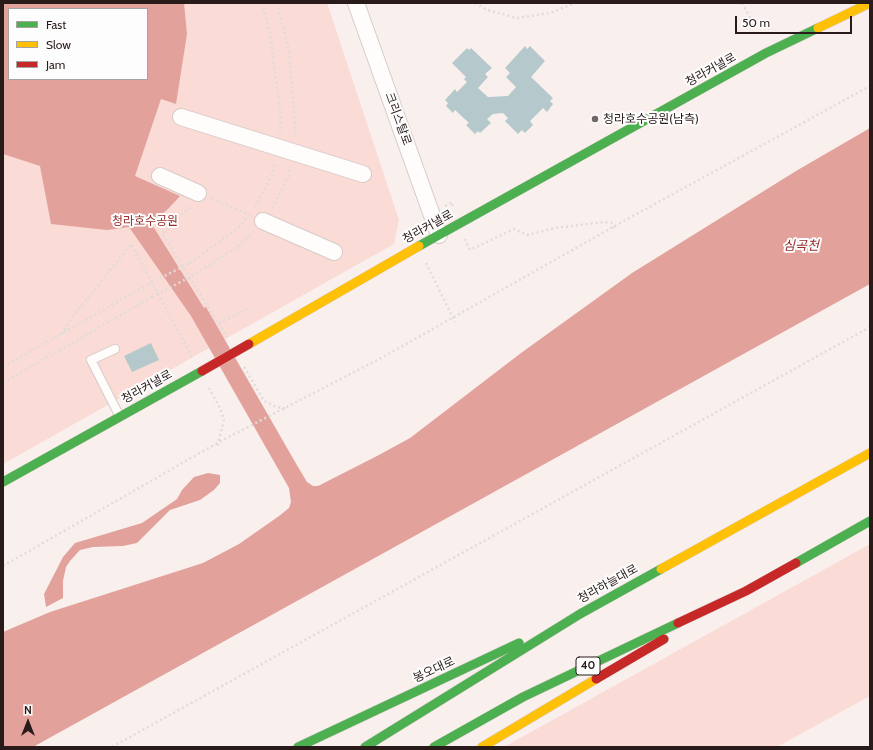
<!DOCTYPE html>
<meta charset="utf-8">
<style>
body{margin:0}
#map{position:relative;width:873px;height:750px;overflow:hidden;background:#f9f0ee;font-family:Cabin,sans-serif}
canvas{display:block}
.frame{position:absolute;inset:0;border:4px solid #291b19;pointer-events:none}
.legend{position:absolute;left:8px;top:8px;width:140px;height:72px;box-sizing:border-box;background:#fdfdfd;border:1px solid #a8a3a2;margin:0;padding:5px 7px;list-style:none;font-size:12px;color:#291b19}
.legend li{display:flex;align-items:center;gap:8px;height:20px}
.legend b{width:20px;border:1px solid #a8a3a2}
.north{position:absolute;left:8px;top:702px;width:40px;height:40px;-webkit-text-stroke:3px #fdfdfd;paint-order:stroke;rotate:0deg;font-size:11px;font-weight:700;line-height:16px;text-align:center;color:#291b19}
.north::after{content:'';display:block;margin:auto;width:14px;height:18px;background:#291b19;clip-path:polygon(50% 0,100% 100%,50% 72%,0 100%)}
.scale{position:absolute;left:735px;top:16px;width:117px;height:18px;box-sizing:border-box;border:2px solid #291b19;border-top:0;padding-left:5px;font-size:12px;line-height:14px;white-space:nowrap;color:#291b19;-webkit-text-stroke:3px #fdfdfd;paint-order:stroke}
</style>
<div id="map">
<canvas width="873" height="750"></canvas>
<div class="frame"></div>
<ul class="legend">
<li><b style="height:5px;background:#4caf50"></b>Fast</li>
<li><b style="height:5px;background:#ffc107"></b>Slow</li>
<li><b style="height:5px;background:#c62828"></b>Jam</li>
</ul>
<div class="north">N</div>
<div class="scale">50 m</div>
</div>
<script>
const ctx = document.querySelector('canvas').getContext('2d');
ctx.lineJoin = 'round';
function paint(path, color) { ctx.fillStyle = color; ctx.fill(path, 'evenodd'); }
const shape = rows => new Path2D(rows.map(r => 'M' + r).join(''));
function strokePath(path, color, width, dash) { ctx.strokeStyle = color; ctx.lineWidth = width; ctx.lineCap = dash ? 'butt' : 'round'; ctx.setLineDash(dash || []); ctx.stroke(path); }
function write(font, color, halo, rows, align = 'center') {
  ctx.font = font + ' Cabin,"Noto Sans KR",sans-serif'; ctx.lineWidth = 4; ctx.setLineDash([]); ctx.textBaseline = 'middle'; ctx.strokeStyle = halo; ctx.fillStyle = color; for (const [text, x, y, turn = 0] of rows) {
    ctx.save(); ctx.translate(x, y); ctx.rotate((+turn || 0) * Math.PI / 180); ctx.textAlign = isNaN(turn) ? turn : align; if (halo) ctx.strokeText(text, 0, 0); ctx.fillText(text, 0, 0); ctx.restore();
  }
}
const green = shape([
 [3,3,327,3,399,220,394,244,3,464],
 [9,9,147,9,147,79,9,79],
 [870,544,870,696,777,747,504,747]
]);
const water = shape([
 [3,3,184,3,187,34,176,104,161,99,135,176,180,196,167,210,151,223,204,308,206,307,298,467,307,482,313,486,318,486,377,456,410,438,521,353,632,273,796,171,870,128,870,284,33,747,3,747,3,632,50,612,203,563,239,544,279,516,289,508,291,502,289,488,191,316,129,227,107,230,51,224,40,166,3,154],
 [9,9,147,9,147,79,9,79],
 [208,473,220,475,220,483,214,490,200,500,170,510,137,543,123,546,93,547,80,550,70,561,66,567,63,581,63,598,46,607,44,594,63,557,75,543,142,523,177,499,182,490,194,477]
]);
const building = shape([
 [525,46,527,49,530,46,545,61,531,77,553,98,550,101,553,104,547,112,543,108,530,121,533,125,525,133,522,130,518,134,505,121,508,118,503,113,493,114,487,119,491,123,480,133,478,131,475,134,466,125,469,123,455,110,453,113,446,106,448,103,445,100,455,89,457,92,467,82,464,79,466,77,452,63,467,48,469,50,471,48,492,68,485,74,488,77,478,88,488,97,508,96,516,87,506,77,510,73,505,68],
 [151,343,159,360,132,372,124,356]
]);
const path = shape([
 [262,3,270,33,281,119,280,133],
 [277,3,289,51,296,136],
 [475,3,487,10,517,18,550,13,575,3],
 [742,3,754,25],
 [212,199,250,215],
 [445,206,452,202,453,207],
 [190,207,162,234,227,337],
 [255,207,273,173,275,163],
 [272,208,289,176,290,167],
 [465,239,470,250,514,229,527,235,555,228,603,222,612,223,615,230],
 [190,263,241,226,248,216],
 [426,263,455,322],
 [192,276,239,246,253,232],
 [219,323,250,308],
 [62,334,73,316,131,244,192,357],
 [3,367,147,285],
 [244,367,264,401,274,406,287,409],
 [3,383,152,297],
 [209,388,220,408,224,420,217,447],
 [3,566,219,442,385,356,613,227,870,86],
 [112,747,870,327]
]);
const lane = shape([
 [115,349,91,360,119,415]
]);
const street = shape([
 [356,3,439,235],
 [181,117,363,174],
 [160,176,198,193],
 [263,221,334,252]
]);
const fast = shape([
 [419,246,766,53,818,28],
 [3,482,202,371],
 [796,563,870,521],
 [298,747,519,643],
 [365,747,580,614,661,569],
 [434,747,523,697,678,623]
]);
const slow = shape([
 [818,28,870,3],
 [249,344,419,246],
 [661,569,870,453],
 [482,747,596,679]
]);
const jam = shape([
 [678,623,746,591,796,563],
 [596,679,664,639]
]);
const pathBridge = shape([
 [147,285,190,263],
 [152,297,192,276]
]);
const jamBridge = shape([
 [202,371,249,344]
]);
const markers = [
 [595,119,4,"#726664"]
];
const shields = [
 [588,666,24]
];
const shieldNames = [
 ["40",588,666]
];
const streetNames = [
 ["청라커낼로",711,70,-29],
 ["크리스탈로",398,119,70],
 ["청라커낼로",428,227,-29],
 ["청라커낼로",147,387,-29],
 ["청라하늘대로",608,584,-29],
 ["봉오대로",434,670,-25]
];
const poiNames = [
 ["청라호수공원(남측)",603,119]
];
const parkNames = [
 ["청라호수공원",145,221]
];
const waterNames = [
 ["심곡천",801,246]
];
paint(green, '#fadbd6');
paint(water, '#e2a29b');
paint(building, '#b5c9cc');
strokePath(lane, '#d7cbc9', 10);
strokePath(street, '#d7cbc9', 18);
strokePath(fast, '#d7cbc9', 10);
strokePath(slow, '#d7cbc9', 10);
strokePath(jam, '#d7cbc9', 10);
strokePath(path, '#dfdcda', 2.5, [2, 3]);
strokePath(lane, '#fefdfc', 8);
strokePath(street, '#fefdfc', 16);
strokePath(fast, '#4caf50', 9);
strokePath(slow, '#ffc107', 9);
strokePath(jam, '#c62828', 9);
strokePath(jamBridge, '#d7cbc9', 10, []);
strokePath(pathBridge, '#dfdcda', 2.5, [2, 3]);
strokePath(jamBridge, '#c62828', 9);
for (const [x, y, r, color] of markers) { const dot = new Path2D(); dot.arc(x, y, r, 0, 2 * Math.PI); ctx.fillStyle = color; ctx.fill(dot); strokePath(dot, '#fdfdfd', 1.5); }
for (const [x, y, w] of shields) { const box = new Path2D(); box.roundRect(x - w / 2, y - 9, w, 18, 3); ctx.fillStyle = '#fdfdfd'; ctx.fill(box); strokePath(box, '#291b19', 1); }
write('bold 11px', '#291b19', null, shieldNames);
write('12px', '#291b19', '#fdfdfd', streetNames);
write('12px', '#291b19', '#fdfdfd', poiNames, 'left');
write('12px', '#952d2a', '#fdfdfd', parkNames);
write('italic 13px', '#942c29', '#fdfdfd', waterNames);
</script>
